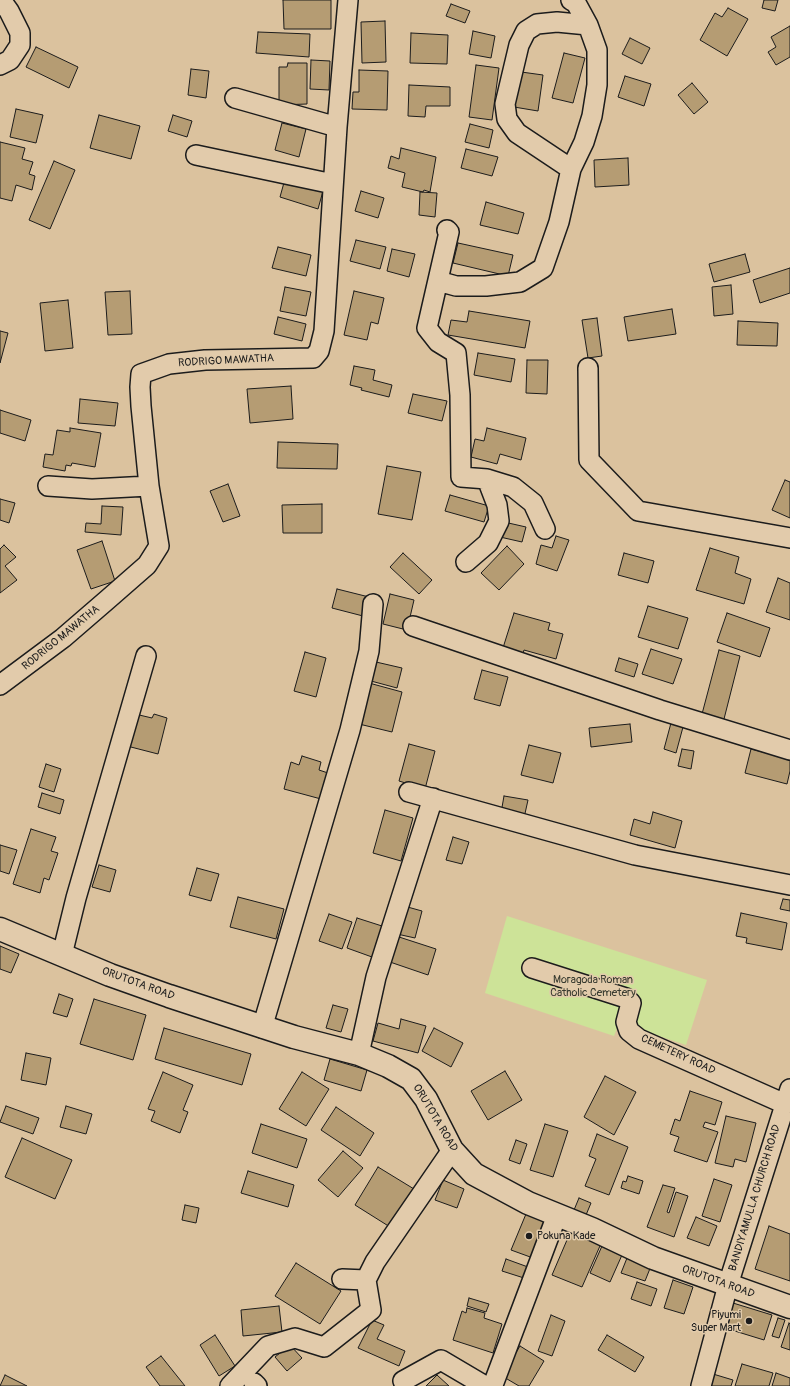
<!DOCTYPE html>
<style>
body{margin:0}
canvas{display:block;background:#dbc29e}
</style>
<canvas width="790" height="1386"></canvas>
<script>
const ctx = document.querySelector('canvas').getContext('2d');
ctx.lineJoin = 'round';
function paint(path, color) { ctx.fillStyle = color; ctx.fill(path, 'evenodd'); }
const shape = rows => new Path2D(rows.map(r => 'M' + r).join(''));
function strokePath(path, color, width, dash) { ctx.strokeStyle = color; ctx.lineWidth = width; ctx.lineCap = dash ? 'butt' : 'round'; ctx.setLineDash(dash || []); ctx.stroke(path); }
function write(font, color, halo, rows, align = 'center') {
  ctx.font = font + ' Pangolin,sans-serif'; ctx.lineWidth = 3; ctx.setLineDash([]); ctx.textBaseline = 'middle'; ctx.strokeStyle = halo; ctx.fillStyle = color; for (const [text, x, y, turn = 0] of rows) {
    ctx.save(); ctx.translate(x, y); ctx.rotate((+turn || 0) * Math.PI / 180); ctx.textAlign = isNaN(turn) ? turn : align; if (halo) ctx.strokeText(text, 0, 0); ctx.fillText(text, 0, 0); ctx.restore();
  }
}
const green = shape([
 [507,916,707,980,686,1045,619,1023,614,1036,485,993]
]);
const building = shape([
 [283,0,331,0,331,29,284,29,283,0],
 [764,0,778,0,775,11,762,8,764,0],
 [451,4,470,11,465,23,446,16,451,4],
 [728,8,748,19,727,56,700,40,715,13,722,17,728,8],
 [385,21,386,62,362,63,361,22,385,21],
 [790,26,790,57,776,65,768,52,776,47,771,37,790,26],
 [473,31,495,36,491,58,469,54,473,31],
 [258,32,310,34,309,57,256,53,258,32],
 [411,33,448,35,447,64,410,63,411,33],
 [630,38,650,48,642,64,622,54,630,38],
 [36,47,78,67,69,88,26,67,36,47],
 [564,53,585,58,573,103,552,98,564,53],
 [311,60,330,61,329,90,310,89,311,60],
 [288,63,307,63,307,104,279,105,279,67,287,67,288,63],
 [476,65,499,68,492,120,469,117,476,65],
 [191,69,209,71,206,98,188,95,191,69],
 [359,70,388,71,387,110,352,109,353,92,359,92,359,70],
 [514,71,543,75,538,111,508,106,514,71],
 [625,76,651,84,644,106,618,97,625,76],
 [692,83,708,102,694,114,678,95,692,83],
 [409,85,450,87,450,106,426,106,425,117,408,116,409,85],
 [16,109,43,115,36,143,10,137,16,109],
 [99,115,140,126,131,159,90,148,99,115],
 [173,115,192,121,187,137,168,131,173,115],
 [282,123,306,129,299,157,275,150,282,123],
 [470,124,493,130,489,148,465,142,470,124],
 [0,142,25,148,22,159,33,162,29,174,35,176,32,190,16,185,12,201,0,198,0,142],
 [401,148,436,157,430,192,424,190,423,192,402,187,405,173,388,168,391,156,399,159,401,148],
 [466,149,498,157,492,176,461,168,466,149],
 [628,158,629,185,595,187,594,160,628,158],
 [54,161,75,170,50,229,29,220,54,161],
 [285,179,323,191,318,209,280,197,285,179],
 [361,191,384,198,378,218,355,211,361,191],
 [420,192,437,193,435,217,419,215,420,192],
 [486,202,524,213,518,234,480,225,486,202],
 [356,240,386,247,380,269,350,261,356,240],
 [458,243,513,255,508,276,453,263,458,243],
 [278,247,311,255,306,276,272,268,278,247],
 [392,249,415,254,409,277,387,271,392,249],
 [745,254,750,272,714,282,709,264,745,254],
 [790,268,790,293,760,303,753,280,790,268],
 [731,285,733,314,714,316,712,287,731,285],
 [285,287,311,292,306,316,280,311,285,287],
 [130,291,132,334,108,335,105,292,130,291],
 [354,291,384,298,378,324,371,322,367,340,344,335,354,291],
 [68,300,73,348,45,351,40,303,68,300],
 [672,309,676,334,628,341,624,317,672,309],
 [469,311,530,321,525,348,448,335,451,320,467,322,469,311],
 [278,317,306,324,302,341,274,334,278,317],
 [597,318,602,356,588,358,582,320,597,318],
 [738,321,778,323,777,346,737,345,738,321],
 [0,331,8,333,0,363,0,331],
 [478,353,515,359,511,382,474,375,478,353],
 [527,360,548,360,547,394,526,393,527,360],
 [354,366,375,370,373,380,392,385,389,397,361,390,362,388,350,385,354,366],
 [291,386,293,419,250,423,247,389,291,386],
 [413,394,447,401,442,421,408,413,413,394],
 [80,399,118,403,115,426,78,423,80,399],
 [0,410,31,420,25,441,0,433,0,410],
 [70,428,101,433,95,467,72,463,71,466,66,465,65,471,43,467,45,454,53,455,57,430,70,432,70,428],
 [487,428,526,438,521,460,500,454,497,464,471,457,475,439,484,441,487,428],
 [278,442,338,444,337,469,277,468,278,442],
 [387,466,421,472,412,520,378,514,387,466],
 [785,480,790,482,790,518,772,510,785,480],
 [228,484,240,516,223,522,210,491,228,484],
 [450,495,489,506,484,522,445,511,450,495],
 [0,499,15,503,9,523,0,520,0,499],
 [322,504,322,533,283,533,282,505,322,504],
 [102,506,123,507,121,535,85,532,86,523,101,524,102,506],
 [504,522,526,527,522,542,500,537,504,522],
 [556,536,569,540,557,571,536,564,541,545,552,548,556,536],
 [102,541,115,581,91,589,77,550,102,541],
 [4,545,16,557,5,566,17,580,0,593,0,549,4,545],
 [507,546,524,564,499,590,481,573,507,546],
 [710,548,739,557,735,573,751,579,744,604,696,590,710,548],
 [403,553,432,580,419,594,390,567,403,553],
 [624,553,654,561,648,583,618,575,624,553],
 [778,578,790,583,790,620,766,612,778,578],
 [337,589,369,597,363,616,332,608,337,589],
 [390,594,414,600,407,630,383,624,390,594],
 [648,606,688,618,678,649,638,637,648,606],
 [514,613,550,623,548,630,563,634,556,659,524,650,522,657,502,651,514,613],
 [727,613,770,628,760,657,717,642,727,613],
 [651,649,682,659,673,684,642,674,651,649],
 [719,650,740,656,724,719,702,714,719,650],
 [305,652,326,658,316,697,294,691,305,652],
 [619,658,638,664,634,677,615,671,619,658],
 [376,662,402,668,397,688,371,681,376,662],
 [482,670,508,677,500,706,474,699,482,670],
 [369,683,402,692,392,732,359,724,369,683],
 [135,714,152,718,154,714,167,718,158,754,127,746,135,714],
 [671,723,683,727,676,753,664,749,671,723],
 [630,724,632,742,591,747,589,728,630,724],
 [409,744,435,751,425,789,399,781,409,744],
 [529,745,561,753,553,783,521,775,529,745],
 [682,749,694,751,691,769,678,766,682,749],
 [751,749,790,759,790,771,787,784,745,773,751,749],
 [302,756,321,762,319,770,328,773,321,799,284,789,291,762,299,765,302,756],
 [46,764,61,769,54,792,39,787,46,764],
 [42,793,64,800,60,814,38,807,42,793],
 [504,796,528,800,524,818,501,813,504,796],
 [385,810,413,818,401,861,373,853,385,810],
 [653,812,682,821,675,848,630,835,634,819,650,824,653,812],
 [31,829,56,837,51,851,58,853,49,880,44,878,40,893,13,884,31,829],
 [453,837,469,842,462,864,446,860,453,837],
 [0,845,17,850,9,874,0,871,0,845],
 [99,865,116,870,110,892,92,887,99,865],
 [197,868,219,874,211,901,189,895,197,868],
 [238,897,284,909,276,939,230,927,238,897],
 [783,899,790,900,790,911,780,909,783,899],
 [404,906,422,911,415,938,397,934,404,906],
 [741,913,787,923,782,950,746,943,747,938,736,936,741,913],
 [329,914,352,922,342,949,319,941,329,914],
 [357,918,382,926,372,957,347,948,357,918],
 [396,936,436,949,428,975,387,961,396,936],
 [0,946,19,954,11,973,0,969,0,946],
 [59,994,73,999,67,1017,53,1013,59,994],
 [94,999,146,1015,133,1060,80,1044,94,999],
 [333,1005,348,1009,341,1032,326,1028,333,1005],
 [401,1019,426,1026,418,1053,373,1041,378,1023,399,1029,401,1019],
 [164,1028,251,1054,242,1085,155,1059,164,1028],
 [434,1028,463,1043,451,1067,422,1051,434,1028],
 [26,1053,51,1058,46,1085,21,1080,26,1053],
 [330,1059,367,1070,361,1091,324,1080,330,1059],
 [505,1071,522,1100,488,1120,471,1091,505,1071],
 [163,1072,193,1085,183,1110,188,1112,180,1133,151,1121,155,1111,148,1109,163,1072],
 [302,1072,329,1089,306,1126,279,1109,302,1072],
 [605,1076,636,1092,614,1135,584,1117,605,1076],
 [690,1091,722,1102,715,1125,705,1122,703,1127,718,1132,707,1162,674,1151,679,1137,670,1134,675,1119,680,1121,690,1091],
 [6,1106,39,1118,33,1134,0,1122,6,1106],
 [66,1106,92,1114,86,1134,60,1127,66,1106],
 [336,1107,374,1133,360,1156,321,1130,336,1107],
 [726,1116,756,1123,746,1162,735,1159,733,1167,715,1163,726,1116],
 [261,1124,307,1139,297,1168,252,1153,261,1124],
 [545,1124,568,1131,553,1177,530,1170,545,1124],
 [597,1134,628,1147,609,1195,585,1186,596,1159,589,1156,597,1134],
 [22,1138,72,1160,55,1199,5,1177,22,1138],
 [516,1140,527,1144,520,1164,509,1160,516,1140],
 [343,1151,363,1168,338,1197,318,1180,343,1151],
 [378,1167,414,1189,390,1227,355,1205,378,1167],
 [248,1171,294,1185,288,1207,241,1193,248,1171],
 [628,1176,643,1181,639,1194,621,1188,623,1181,626,1182,628,1176],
 [714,1179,732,1185,720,1222,702,1216,714,1179],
 [443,1180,464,1189,457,1208,435,1200,443,1180],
 [663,1185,675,1188,667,1212,669,1213,676,1192,688,1196,674,1237,647,1227,663,1185],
 [579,1198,591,1203,586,1215,574,1210,579,1198],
 [185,1205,199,1208,196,1223,182,1220,185,1205],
 [526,1214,547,1223,533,1258,511,1250,526,1214],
 [696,1217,717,1226,709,1246,687,1238,696,1217],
 [573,1226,603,1239,582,1287,552,1275,573,1226],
 [769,1226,790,1234,790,1281,755,1269,769,1226],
 [602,1246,622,1255,610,1282,590,1273,602,1246],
 [627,1258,651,1266,645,1281,621,1273,627,1258],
 [506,1259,528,1267,524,1278,502,1271,506,1259],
 [296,1263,341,1291,320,1324,275,1296,296,1263],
 [673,1280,693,1287,684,1314,664,1308,673,1280],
 [637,1282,657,1289,651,1306,631,1299,637,1282],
 [469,1298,489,1304,486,1312,467,1306,469,1298],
 [733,1303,772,1315,764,1340,725,1328,733,1303],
 [279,1306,282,1332,243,1336,241,1310,279,1306],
 [467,1308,485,1313,484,1318,502,1324,493,1353,453,1340,462,1311,466,1313,467,1308],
 [551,1315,565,1321,552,1356,538,1351,551,1315],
 [778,1318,785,1320,779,1338,772,1336,778,1318],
 [372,1320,384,1325,377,1339,405,1351,399,1366,358,1348,372,1320],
 [789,1323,790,1324,790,1350,781,1347,789,1323],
 [215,1335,235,1366,219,1376,200,1345,215,1335],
 [607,1335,644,1357,635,1372,598,1350,607,1335],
 [290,1345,302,1358,287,1371,275,1357,290,1345],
 [520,1346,544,1361,529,1386,519,1386,502,1376,520,1346],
 [161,1356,185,1386,160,1386,146,1367,161,1356],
 [742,1364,773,1373,769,1386,735,1386,742,1364],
 [776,1373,790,1378,790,1386,772,1386,776,1373],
 [713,1374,733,1380,731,1386,710,1386,713,1374],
 [5,1375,27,1386,0,1386,5,1375],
 [437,1375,449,1386,426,1386,437,1375]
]);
const minor = shape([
 [0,65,10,60,20,45,20,33,9,11,1,0],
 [235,98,337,127],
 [196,155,333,184],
 [571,169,517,133,507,119,505,104,519,45,526,31,537,24,557,22,588,25],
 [447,230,449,232,427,328,438,342,456,353,460,395,461,477,487,479,513,487,533,503,545,529],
 [438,281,456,286,486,286,520,282,543,268,559,222,571,169,584,142,592,116,597,85,597,50,588,25,576,3,571,0],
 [588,368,589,460,638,511,790,538],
 [48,486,92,489,149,486],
 [466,562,488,543,499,521,497,505,487,479],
 [413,626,660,710,790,750],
 [0,685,63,638,107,600,147,565,159,546,149,486,141,406,140,387,141,374,169,364,205,360,313,358,319,351,324,331,337,127,348,0],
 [409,792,635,855,790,885],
 [62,955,76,898,146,656],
 [532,968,626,998,631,1003,626,1022,629,1031,639,1039,785,1104],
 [262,1028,350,730,369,651,373,604],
 [359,1054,376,977,433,798],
 [342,1279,366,1280],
 [403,1381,441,1360,485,1386],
 [254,1383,257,1386],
 [230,1386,268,1346,295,1338,324,1347,371,1310,366,1280,375,1262,452,1150],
 [486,1386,493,1385,557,1215],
 [701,1386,728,1285,790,1089]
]);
const major = shape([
 [0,929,110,975,169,996,294,1037,359,1054,388,1066,411,1079,426,1099,452,1150,474,1174,528,1203,592,1229,653,1258,790,1307]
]);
const markers = [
 [529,1236,4,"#1c1c1c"],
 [749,1321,4,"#1c1c1c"]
];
const streetNames = [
 ["RODRIGO MAWATHA",226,361,-3],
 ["RODRIGO MAWATHA",61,638,-39],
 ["ORUTOTA ROAD",138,984,20],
 ["CEMETERY ROAD",678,1055,25],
 ["ORUTOTA ROAD",435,1118,59],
 ["BANDIYAMULLA CHURCH ROAD",755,1198,-73],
 ["ORUTOTA ROAD",718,1282,20]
];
const parkNames = [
 ["Moragoda Roman",593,980],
 ["Catholic Cemetery",593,993]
];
const poiNames = [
 ["Pokuna Kade",537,1236],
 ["Piyumi",741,1315,"right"],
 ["Super Mart",741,1328,"right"]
];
paint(green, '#cde398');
paint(building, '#b59c73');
strokePath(building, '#1c1c1c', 1);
strokePath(minor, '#1c1c1c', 22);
strokePath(major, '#1c1c1c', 25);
strokePath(minor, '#e2cbab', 19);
strokePath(major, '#e2cbab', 22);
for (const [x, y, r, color] of markers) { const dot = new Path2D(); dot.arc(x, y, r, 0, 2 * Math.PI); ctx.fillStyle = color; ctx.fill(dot); strokePath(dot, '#e2cbab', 1.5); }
write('11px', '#1c1c1c', '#e2cbab', streetNames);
write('11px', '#373a2f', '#e2cbab', parkNames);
write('11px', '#1c1c1c', '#e2cbab', poiNames, 'left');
</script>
